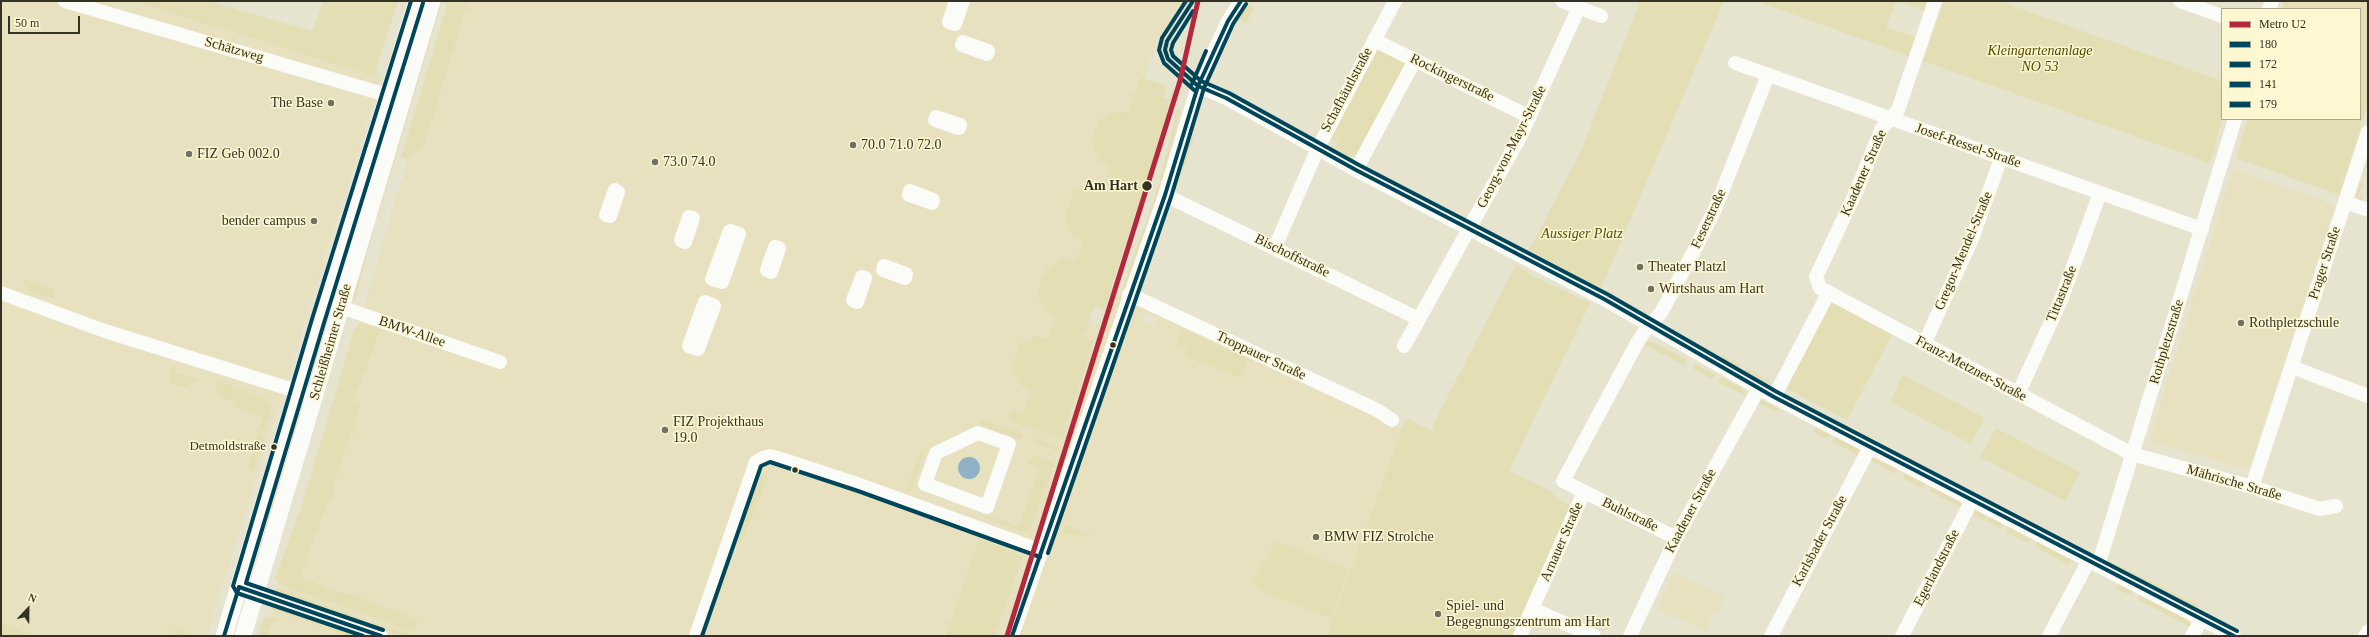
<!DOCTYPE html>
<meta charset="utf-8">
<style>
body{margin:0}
#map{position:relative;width:2369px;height:637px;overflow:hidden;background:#e6e3cf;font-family:Georgia,serif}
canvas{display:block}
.frame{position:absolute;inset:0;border:2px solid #343224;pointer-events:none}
.legend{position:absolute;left:2221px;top:8px;width:140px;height:112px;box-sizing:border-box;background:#fdf7d2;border:1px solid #ada88c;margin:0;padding:5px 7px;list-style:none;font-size:12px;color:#343224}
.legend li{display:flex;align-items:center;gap:8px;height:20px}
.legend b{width:20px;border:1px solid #ada88c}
.north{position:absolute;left:8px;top:589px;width:40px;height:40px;-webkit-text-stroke:3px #fdf7d2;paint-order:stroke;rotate:22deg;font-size:11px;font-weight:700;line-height:16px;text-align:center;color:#343224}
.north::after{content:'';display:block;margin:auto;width:14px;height:18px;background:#343224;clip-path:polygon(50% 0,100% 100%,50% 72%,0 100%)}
.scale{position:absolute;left:8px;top:16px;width:72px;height:18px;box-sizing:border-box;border:2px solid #343224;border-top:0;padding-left:5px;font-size:12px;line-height:14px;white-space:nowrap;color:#343224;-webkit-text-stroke:3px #fdf7d2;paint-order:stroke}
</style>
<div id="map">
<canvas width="2369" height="637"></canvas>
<div class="frame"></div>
<ul class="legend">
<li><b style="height:5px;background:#b4283c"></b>Metro U2</li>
<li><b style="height:5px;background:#00465a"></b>180</li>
<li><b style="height:5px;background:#00465a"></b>172</li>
<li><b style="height:5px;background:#00465a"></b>141</li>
<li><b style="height:5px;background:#00465a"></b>179</li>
</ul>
<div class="north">N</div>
<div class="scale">50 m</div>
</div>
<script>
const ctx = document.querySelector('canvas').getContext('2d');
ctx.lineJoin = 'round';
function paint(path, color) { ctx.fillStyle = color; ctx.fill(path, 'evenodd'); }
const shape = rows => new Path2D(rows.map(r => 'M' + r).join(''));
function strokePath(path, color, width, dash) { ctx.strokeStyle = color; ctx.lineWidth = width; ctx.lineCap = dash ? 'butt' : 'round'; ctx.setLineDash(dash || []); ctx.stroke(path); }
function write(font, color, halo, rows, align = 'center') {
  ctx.font = font + ' Georgia,serif'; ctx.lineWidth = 3; ctx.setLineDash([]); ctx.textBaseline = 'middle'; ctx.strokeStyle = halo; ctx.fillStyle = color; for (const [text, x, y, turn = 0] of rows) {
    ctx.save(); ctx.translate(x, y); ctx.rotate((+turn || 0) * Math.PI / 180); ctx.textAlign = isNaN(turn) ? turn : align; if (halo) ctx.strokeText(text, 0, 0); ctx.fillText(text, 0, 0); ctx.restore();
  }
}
const built = shape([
 [1,1,143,1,382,75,207,636,196,636,175,629,173,636,36,636,1,623],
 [454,1,1184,1,1156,43,1083,279,1403,430,1327,636,264,636,367,297],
 [1094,306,1104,310,1098,325,1089,321],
 [1145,313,1157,318,1154,325,1142,320],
 [2233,169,2335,205,2249,469,2149,442],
 [1673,572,1725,596,1717,615,1713,613,1706,631,1656,609]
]);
const green = shape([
 [134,1,208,1,312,31,324,1,398,1,374,76],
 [440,1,442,1,378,217,376,215],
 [448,1,468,1,423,149,409,156,408,160,401,157],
 [1640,1,1724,1,1601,288,1529,250,1581,151],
 [1756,1,1896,1,1886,27,1915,37,1909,56],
 [1898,1,1928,1,1924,11],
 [1944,1,1999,1,2222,81,2222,119,2210,163,1923,61],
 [2284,1,2368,1,2368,104,2339,195,2236,158,2248,119,2360,119,2360,9,2282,9],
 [1247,3,1255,8,1246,23,1238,19],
 [1378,49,1404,62,1405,67,1356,155,1350,157,1336,148,1338,142,1329,137,1374,50],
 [1140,78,1167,86,1163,98,1169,99,1173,89,1176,92,1104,309,1094,306,1083,337,1094,341,1062,438,1009,421,1012,410,1023,414,1031,389,1020,385,1011,369,1020,343,1038,336,1048,339,1056,316,1046,312,1037,294,1046,269,1065,258,1076,262,1084,240,1073,236,1064,218,1074,192,1091,183,1103,187,1110,165,1099,161,1091,142,1099,120,1116,111,1128,114],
 [1177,109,1180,111,1162,184,1125,293,1121,292,1158,188],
 [1194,137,1175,192,1174,186,1191,138],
 [2360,182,2363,184,2359,194,2363,196,2360,203,2355,196],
 [375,226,366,257,355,302,352,296,372,228],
 [1516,264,1533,276,1590,303,1509,471,1551,491,1556,498,1570,505,1514,636,1327,636,1406,418,1432,431,1435,426,1433,425],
 [21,278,55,289,55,295,52,298,30,291],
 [1830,301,1892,335,1847,420,1786,388],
 [328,316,330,317,310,383,308,382],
 [360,323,379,329,379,332,354,401,361,403,354,426,356,427,354,434,351,433,332,490,335,492,332,498,329,498,300,577,321,585,324,588,346,595,350,593,418,620,414,632,279,584,275,579,303,502,354,330],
 [1183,329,1248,359,1241,377,1184,356,1187,348,1177,344],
 [1646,341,1653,342,1686,359,1686,366,1643,344],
 [1723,356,1741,365,1740,368,1722,359],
 [1695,364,1715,374,1712,379,1693,369],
 [172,366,176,367,174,372,201,380,186,387,169,384],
 [1746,368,1768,379,1769,383,1765,384,1744,372],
 [1903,375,1985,418,1971,444,1890,402],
 [1720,377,1742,388,1748,397,1718,382],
 [217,381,265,398,269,403,270,416,265,430,261,429,259,436,264,438,253,470,249,469,255,440,262,421,260,416,233,405,235,401,225,398,224,400,216,392],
 [1760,399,1779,408,1777,412,1756,402],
 [299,411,301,412,256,568,253,567],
 [981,420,1023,434,1021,440,979,425],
 [1816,427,1830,434,1828,439,1814,432],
 [1996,428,2080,472,2065,501,1980,457],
 [1836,437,1859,449,1861,457,1833,442],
 [1035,438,1060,447,1058,451,1033,443],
 [921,450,925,451,910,492,906,491],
 [1038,456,1055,463,1030,530,1022,531,983,517,984,515,1019,526,1040,468,1026,463,1028,458],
 [1872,458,1896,468,1895,474,1869,460],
 [758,473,768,476,741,544,734,539],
 [1905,473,1925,483,1924,489,1902,478],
 [1932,487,1960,501,1962,508,1929,491],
 [1973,510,2003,524,2001,529,1970,513],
 [1065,525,1090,534,1090,537,1062,534],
 [2008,527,2032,539,2029,544,2006,532],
 [979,539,1023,556,994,636,946,636],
 [1276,541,1345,568,1348,572,1331,618,1263,592,1253,583],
 [2037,542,2071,560,2069,565,2035,547],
 [2118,565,2198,605,2199,611,2115,568],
 [2117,584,2132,591,2132,596,2115,588],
 [276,588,364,619,363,622,275,591],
 [2139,595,2189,620,2192,628,2138,600],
 [274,607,357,635,350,636,271,609],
 [267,617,282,620,272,624,268,636,258,636,263,620],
 [373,622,413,636,403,636,372,625],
 [1,623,36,636,1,636],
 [175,629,196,636,173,636]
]);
const water = shape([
 '958 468a11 11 0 1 1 22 0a11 11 0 1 1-22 0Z'
]);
const minor = shape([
 [65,1,397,98],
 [956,1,949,22,955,24,963,1],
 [1562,1,1601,16],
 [1935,1,1898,110,1882,128,1856,192,1816,277,1820,288,2132,454,2252,487,2320,509,2336,506],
 [2180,1,2222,16],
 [2269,9,2272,1],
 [1374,40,1530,117],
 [963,42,988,51,987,54,962,45,963,42],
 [1735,63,2202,229],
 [1198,86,1226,98,1356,170,1604,299,1774,397,2234,636],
 [936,117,960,125,959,128,935,120,936,117],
 [1356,170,1415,60],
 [615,190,618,192,610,216,606,215,615,190],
 [910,191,933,200,932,203,909,195,910,191],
 [1165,195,1419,319],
 [2345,202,2368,210],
 [689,217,693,218,685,242,681,240,689,217],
 [730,231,739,234,722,282,712,279,730,231],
 [775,247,779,248,771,272,767,270,775,247],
 [1275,247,1318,148,1395,1],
 [884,266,906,274,905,278,883,270,884,266],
 [862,277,865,278,857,302,853,300,862,277],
 [1,293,105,331,306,394],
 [1129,294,1377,410,1392,420],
 [705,302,714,306,698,349,689,346,705,302],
 [332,304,500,362],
 [1924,344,1972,239,2001,158],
 [1404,346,1521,135,1579,7],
 [2292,367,2368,396],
 [2018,394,2061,300,2100,193],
 [1774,397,1829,292],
 [978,433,1009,444,987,507,925,484,936,453,978,433],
 [2252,487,2368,132],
 [1676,538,1563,481,1637,343,1648,326,1661,313,1695,249,1716,207,1768,75],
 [2098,566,2235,119],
 [247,590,381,636],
 [1532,609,1594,636],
 [696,636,756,462,763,458,770,456,781,459,860,485,1042,551],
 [1012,636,1165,195,1198,86,1228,21,1241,1],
 [1520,636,1584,492],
 [1630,636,1676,538,1759,388],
 [1771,636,1870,447],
 [1902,636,1972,500],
 [2049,636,2089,560],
 [2192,636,2202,619],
 [2365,636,2368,631]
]);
const major = shape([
 [224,636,318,321,417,1],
 [243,636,432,1]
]);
const bus1 = shape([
 [1193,1,1167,41,1165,50,1168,59,1198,86,1226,98,1356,170,1604,299,1774,397,2234,636],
 [224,636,239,587,381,636],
 [1012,636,1165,195,1198,86,1228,21,1241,1]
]);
const bus2 = shape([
 [1186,1,1162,38,1159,50,1164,63,1194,90],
 [1048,553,1171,197,1204,88,1233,24,1246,4],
 [383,630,246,583,324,323,423,3],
 [702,636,761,466,770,462,858,491,1040,557]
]);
const bus3 = shape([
 [1193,11,1173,43,1171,50,1173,56,1201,81,1229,93,1359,165,1607,294,1777,392,2237,631],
 [1192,84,1206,51]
]);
const bus4 = shape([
 [363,636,237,593,233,586,312,319,411,1]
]);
const metro1 = shape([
 [1007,636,1180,81,1198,1]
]);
const markers = [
 [331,103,4,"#727060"],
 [853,145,4,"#727060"],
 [189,154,4,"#727060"],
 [655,162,4,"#727060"],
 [1147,186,5.5,"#343224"],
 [314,221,4,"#727060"],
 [1640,267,4,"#727060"],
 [1651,289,4,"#727060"],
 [2241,323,4,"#727060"],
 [1113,345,3.5,"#343224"],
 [665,430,4,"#727060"],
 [274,447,3.5,"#343224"],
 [795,470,3.5,"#343224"],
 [1316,537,4,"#727060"],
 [1438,614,4,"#727060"]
];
const busNames = [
 ["Detmoldstraße",266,447]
];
const streetNames = [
 ["Schätzweg",234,50,16],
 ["Rockingerstraße",1452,78,26],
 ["Schafhäutlstraße",1347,90,-62],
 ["Josef-Ressel-Straße",1968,146,19],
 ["Georg-von-Mayr-Straße",1512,147,-63],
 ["Kaadener Straße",1864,173,-66],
 ["Feserstraße",1709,219,-65],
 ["Gregor-Mendel-Straße",1964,251,-67],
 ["Bischoffstraße",1292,256,26],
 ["Prager Straße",2325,263,-72],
 ["Tittastraße",2062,294,-68],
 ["BMW-Allee",412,332,19],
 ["Schleißheimer Straße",331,342,-74],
 ["Rothpletzstraße",2167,342,-73],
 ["Troppauer Straße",1261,356,25],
 ["Franz-Metzner-Straße",1971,369,28],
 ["Mährische Straße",2234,483,16],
 ["Kaadener Straße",1691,511,-62],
 ["Buhlstraße",1630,515,26],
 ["Karlsbader Straße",1820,541,-62],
 ["Arnauer Straße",1562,542,-66],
 ["Egerlandstraße",1937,568,-63]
];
const parkNames = [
 ["Kleingartenanlage",2040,51],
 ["NO 53",2040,67],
 ["Aussiger Platz",1582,234]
];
const poiNames = [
 ["The Base",323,103,"right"],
 ["70.0 71.0 72.0",861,145],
 ["FIZ Geb 002.0",197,154],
 ["73.0 74.0",663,162],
 ["bender campus",306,221,"right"],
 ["Theater Platzl",1648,267],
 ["Wirtshaus am Hart",1659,289],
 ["Rothpletzschule",2249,323],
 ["FIZ Projekthaus",673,422],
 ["19.0",673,438],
 ["BMW FIZ Strolche",1324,537],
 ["Spiel- und",1446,606],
 ["Begegnungszentrum am Hart",1446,622]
];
const stopNames = [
 ["Am Hart",1138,186]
];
paint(built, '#e7e1c0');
paint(green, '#e4deb5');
paint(water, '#90b2c5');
strokePath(minor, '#fbfbf8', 14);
strokePath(major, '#fbfbf8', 17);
strokePath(bus1, '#00465a', 4);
strokePath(bus2, '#00465a', 4);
strokePath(bus3, '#00465a', 4);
strokePath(bus4, '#00465a', 4);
strokePath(metro1, '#b4283c', 5);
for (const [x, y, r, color] of markers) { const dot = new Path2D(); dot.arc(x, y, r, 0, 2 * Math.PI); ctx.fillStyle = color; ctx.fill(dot); strokePath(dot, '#fdf7d2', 1.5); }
write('13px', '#343224', '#fdf7d2', busNames, 'right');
write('14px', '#343224', '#fdf7d2', streetNames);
write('italic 14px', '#534900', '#fdf7d2', parkNames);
write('14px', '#343224', '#fdf7d2', poiNames, 'left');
write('bold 14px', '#343224', '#fdf7d2', stopNames, 'right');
</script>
